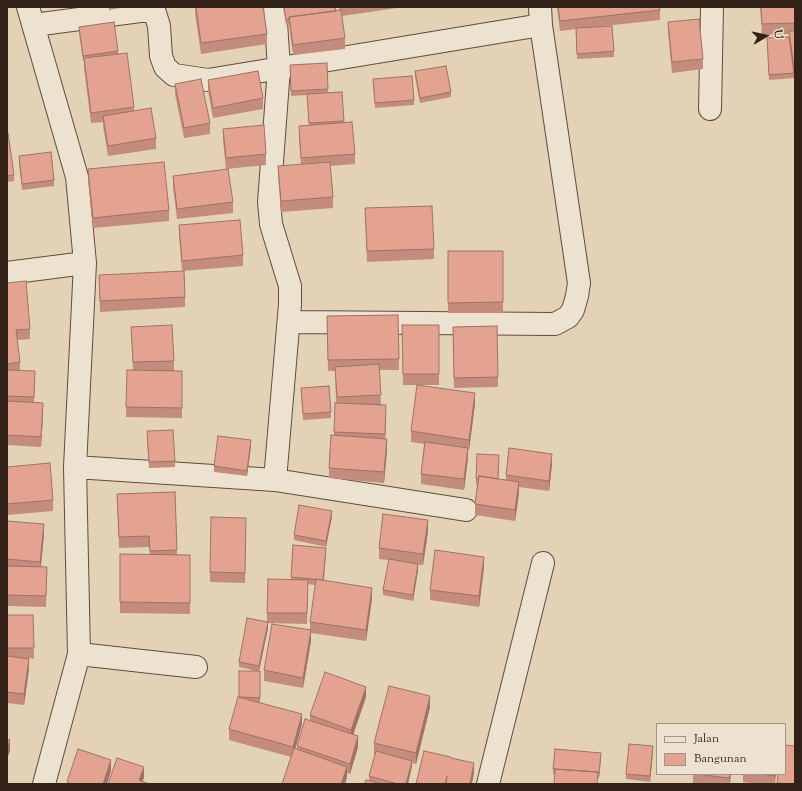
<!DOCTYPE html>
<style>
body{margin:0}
#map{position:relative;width:802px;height:791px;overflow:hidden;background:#e4d2b6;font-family:"Sorts Mill Goudy",serif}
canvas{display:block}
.frame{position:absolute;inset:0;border:8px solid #322116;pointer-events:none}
.legend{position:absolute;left:656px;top:723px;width:130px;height:52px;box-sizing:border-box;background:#ede2d0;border:1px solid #a29586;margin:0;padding:5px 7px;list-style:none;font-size:12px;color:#322116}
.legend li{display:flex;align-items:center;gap:8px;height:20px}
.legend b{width:20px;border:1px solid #a29586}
.north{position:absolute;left:746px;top:16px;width:40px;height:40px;-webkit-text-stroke:3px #ede2d0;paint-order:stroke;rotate:81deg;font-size:11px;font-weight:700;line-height:16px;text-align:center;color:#322116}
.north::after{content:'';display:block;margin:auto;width:14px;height:18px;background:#322116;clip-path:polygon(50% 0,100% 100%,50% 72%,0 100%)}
</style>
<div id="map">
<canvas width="802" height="791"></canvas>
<div class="frame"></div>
<ul class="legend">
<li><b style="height:5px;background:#ede2d0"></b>Jalan</li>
<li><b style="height:11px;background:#e3a390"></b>Bangunan</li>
</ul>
<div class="north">U</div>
</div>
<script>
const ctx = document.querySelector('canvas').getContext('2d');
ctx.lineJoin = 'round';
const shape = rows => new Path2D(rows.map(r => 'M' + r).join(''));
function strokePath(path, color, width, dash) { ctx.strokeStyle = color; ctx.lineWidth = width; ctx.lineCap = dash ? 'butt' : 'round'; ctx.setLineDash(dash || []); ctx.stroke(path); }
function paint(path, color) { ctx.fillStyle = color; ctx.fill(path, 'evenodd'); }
const minor = shape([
 [28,7,77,177,85,263,75,467,79,654,44,784],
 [275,7,279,68,269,202,271,224,274,234,290,286,290,304,275,480],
 [34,25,140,11,151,11,155,13,159,26,161,56,165,67,174,75,208,80,541,25],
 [710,109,712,7],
 [7,273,85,263],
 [289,322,555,324,568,317,573,310,577,296,579,283,541,25,540,7],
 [75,467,275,480,466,510],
 [79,654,196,667],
 [488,784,543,563]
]);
const wall = shape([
 [109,7,125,7,109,10],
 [195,7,263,7,267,34,267,44,201,54,195,13],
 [283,7,335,7,336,11,339,11,339,7,397,7,397,8,342,16,345,38,345,49,293,55,289,25,286,25],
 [557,7,660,7,660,20,595,27,614,51,614,57,577,59,576,29,560,31],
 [760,7,795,7,795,78,769,80,767,38,789,37,789,34,762,35],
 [668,22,703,59,703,69,672,73,668,33],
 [79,27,118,51,118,54,134,107,134,110,156,138,156,149,108,156,103,126,103,122,91,123,84,68,84,61,83,61,79,33],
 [327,63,328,93,342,92,344,123,355,154,355,164,330,166,333,197,333,208,281,212,278,177,278,166,301,165,299,137,299,126,309,125,307,95,291,96,290,65],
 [415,71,451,92,451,97,420,103,415,77],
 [373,79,414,100,414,105,375,108],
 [208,80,263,98,263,109,213,118,208,91],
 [175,84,210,123,210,134,184,138,175,94],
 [223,129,266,154,266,165,226,169,223,140],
 [7,133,14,175,14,181,7,182],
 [19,156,54,180,54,186,22,190,19,162],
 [88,169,169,210,169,221,93,228,88,180],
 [173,176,233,202,233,213,177,219,173,187],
 [365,208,434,249,434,259,367,262],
 [179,225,243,255,243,266,182,271,179,236],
 [448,251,503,251,503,313,448,313],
 [99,275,185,297,185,307,100,312],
 [7,283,30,329,30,339,17,340,20,362,20,371,35,382,34,403,43,414,41,447,7,445],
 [398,315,399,370,379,370,381,405,386,415,385,439,387,450,384,483,329,478,329,468,334,435,335,403,336,403,335,371,328,371,327,316],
 [402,325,439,325,439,385,403,385],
 [497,326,498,387,454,388,453,327],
 [131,327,174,361,174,371,182,371,182,418,126,417,127,370,133,370],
 [301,388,331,412,331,418,303,420],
 [475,404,469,450,468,450,468,458,464,490,421,484,421,474,424,444,411,442,411,431],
 [147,436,175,461,175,467,149,468],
 [251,446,247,476,214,472,214,466],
 [499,461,498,479,506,480,506,475,552,464,549,491,519,487,519,493,515,521,475,515,475,504,477,485,476,485,476,479],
 [7,467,53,500,53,511,7,515],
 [175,492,177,555,190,555,190,614,120,613,120,554,150,555,149,547,119,548,117,494],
 [332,516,326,547,294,540,294,535],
 [7,521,44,535,41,567,47,567,46,607,7,606],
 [246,528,245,583,210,582,210,572],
 [428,531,423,565,415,564,418,570,413,601,383,595,383,590,389,560,379,559,379,548],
 [293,545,326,554,324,580,372,598,366,641,311,633,311,641,303,688,264,681,264,670,310,630,310,622,315,585,308,584,307,624,268,623,268,628,259,671,260,671,260,703,302,724,295,749,297,749,297,746,310,720,310,715,366,697,353,735,358,747,350,774,347,773,347,777,345,784,282,784,291,757,229,740,229,729,239,697,257,671,239,667,239,662,267,622,267,613,291,579],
 [484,567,479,607,430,600,430,590],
 [7,615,33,615,34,659,29,658,29,669,24,705,7,703],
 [430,707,416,764,412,763,412,766,408,784,364,784,369,781,369,776,375,754,374,754,374,743],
 [653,751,650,782,626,779,626,774],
 [601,758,599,778,553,774,553,769],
 [693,774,731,774,730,784,693,784],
 [743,774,776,774,775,784,756,784,743,782]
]);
const shadedWall = shape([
 [475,393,475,404,469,450,469,440],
 [43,403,43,414,41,447,41,437],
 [386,405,386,415,385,445,385,434],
 [387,439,387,450,384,483,384,472],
 [251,440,251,446,247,476,247,471],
 [468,448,468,458,464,490,464,479],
 [552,454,552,464,549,491,549,481],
 [519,482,519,493,515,521,515,510],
 [332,511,332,516,326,547,326,541],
 [428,520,428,531,423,565,423,554],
 [44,524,44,535,40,572,40,562],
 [484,557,484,567,479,607,479,596],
 [418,564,418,570,413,601,413,595],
 [372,588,372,598,366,641,366,630],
 [268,622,268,628,259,671,259,666],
 [311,630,311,641,303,688,303,678],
 [29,659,29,669,24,705,24,694],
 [366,687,366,697,351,741,351,730],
 [430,696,430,707,416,764,416,753],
 [302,714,302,724,293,757,293,747],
 [358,736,358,747,350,774,350,764],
 [10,740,10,751,7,759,7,749],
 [653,746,653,751,650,782,650,776],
 [601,753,601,758,599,778,599,773],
 [111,760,111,771,107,784,103,784],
 [412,761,412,766,408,784,406,784],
 [474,763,474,773,472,784,470,784],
 [144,767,144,778,141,784,139,780],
 [347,767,347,777,345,784,341,784],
 [730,774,731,774,729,784,729,778],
 [775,774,776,774,774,784]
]);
const building = shape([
 [196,7,263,7,267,34,201,43,196,7],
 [284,7,335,7,336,11,289,17,289,19,286,20,284,7],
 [558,7,660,7,660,10,560,21,558,7],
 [761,7,795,7,795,23,762,24,761,7],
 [341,10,345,38,293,45,289,17,341,10],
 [699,19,703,59,672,62,668,22,699,19],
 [114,22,118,51,83,56,79,27,114,22],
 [612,26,614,51,577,54,576,28,612,26],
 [789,31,795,31,795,68,794,68,789,31],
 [789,37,794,73,769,75,767,38,789,37],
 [127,53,134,107,91,113,84,58,127,53],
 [327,63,328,89,291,91,290,65,327,63],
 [446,66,451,92,420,98,415,71,446,66],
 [258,71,263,98,213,108,208,80,258,71],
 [412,76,414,100,375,103,373,79,412,76],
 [201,79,210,123,184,128,175,84,201,79],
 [342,92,344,121,309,123,307,94,342,92],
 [151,108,156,138,108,146,103,116,151,108],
 [352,122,355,154,301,158,299,126,352,122],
 [264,125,266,154,226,158,223,129,264,125],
 [7,133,8,133,14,175,7,176,7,133],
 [51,152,54,180,22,184,19,156,51,152],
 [164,162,169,210,93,218,88,169,164,162],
 [330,162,333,197,281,201,278,166,330,162],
 [228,169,233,202,177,209,173,176,228,169],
 [432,206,434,249,367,251,365,208,432,206],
 [240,220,243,255,182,261,179,225,240,220],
 [448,251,503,251,503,302,448,303,448,251],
 [184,271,185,297,100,301,99,275,184,271],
 [26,281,30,329,16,330,20,362,7,364,7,283,26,281],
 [398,315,399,359,328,360,327,316,398,315],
 [172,325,174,361,133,362,131,327,172,325],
 [402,325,439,325,439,374,403,374,402,325],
 [497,326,498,377,454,378,453,327,497,326],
 [379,364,381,395,337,397,335,367,379,364],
 [7,370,35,371,34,397,7,396,7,370],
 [127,370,182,371,182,408,126,407,127,370],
 [417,385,475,393,469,440,411,431,417,385],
 [329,386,331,412,303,414,301,388,329,386],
 [7,401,43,403,41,437,7,435,7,401],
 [335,403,386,405,385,434,334,432,335,403],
 [173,430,175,461,149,462,147,431,173,430],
 [331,435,387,439,384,472,329,468,331,435],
 [218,436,251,440,247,471,214,466,218,436],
 [425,442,468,448,464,479,421,474,425,442],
 [509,448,552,454,549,481,506,475,509,448],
 [477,454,499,455,498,479,479,476,478,479,476,479,477,454],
 [50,463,53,500,7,504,7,467,50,463],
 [479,476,519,482,515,510,475,504,479,476],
 [175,492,177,550,150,551,149,536,119,537,117,494,175,492],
 [299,505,332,511,326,541,294,535,299,505],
 [383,514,428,520,423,554,379,548,383,514],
 [211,517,246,518,245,573,210,572,211,517],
 [7,521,44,524,40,562,7,559,7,521],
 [293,545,326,548,323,580,291,577,293,545],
 [435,550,484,557,479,596,430,590,435,550],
 [120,554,190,555,190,603,120,602,120,554],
 [389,559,418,564,413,595,383,590,389,559],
 [7,566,47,567,46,596,7,595,7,566],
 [268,579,308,580,307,613,267,613,268,579],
 [316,579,372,588,366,630,310,622,316,579],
 [7,615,33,615,34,648,7,648,7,615],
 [247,618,268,622,259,666,239,662,247,618],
 [272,624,311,630,303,678,264,670,272,624],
 [7,656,29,659,24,694,7,692,7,656],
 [239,671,260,671,260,698,241,697,239,697,239,671],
 [325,672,366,687,351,730,310,715,325,672],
 [389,686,430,696,416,753,374,743,389,686],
 [238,697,302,714,293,747,229,729,238,697],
 [305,719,358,736,350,764,297,746,305,719],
 [7,739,10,740,7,749,7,739],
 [629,744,653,746,650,776,626,774,629,744],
 [785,745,795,746,795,784,777,783,778,774,785,774,785,745],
 [294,748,347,767,341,784,282,784,294,748],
 [78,749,111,760,103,784,72,784,67,782,78,749],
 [555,749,601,753,599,773,598,773,598,772,553,769,555,749],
 [376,751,412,761,406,784,398,784,369,776,376,751],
 [424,751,451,757,451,758,474,763,470,784,446,784,447,776,445,784,416,784,424,751],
 [117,758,144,767,139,780,149,784,108,784,117,758],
 [555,769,598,772,597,784,554,784,555,769],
 [695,774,730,774,729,778,695,774],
 [760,774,775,774,774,776,760,774],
 [366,780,382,784,364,784,366,780]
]);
strokePath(minor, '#5e4d3e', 24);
strokePath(minor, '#ede2d0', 22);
paint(wall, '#c38c7c');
paint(shadedWall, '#9f7265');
paint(building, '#e3a390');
strokePath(building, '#9f7265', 1);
</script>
